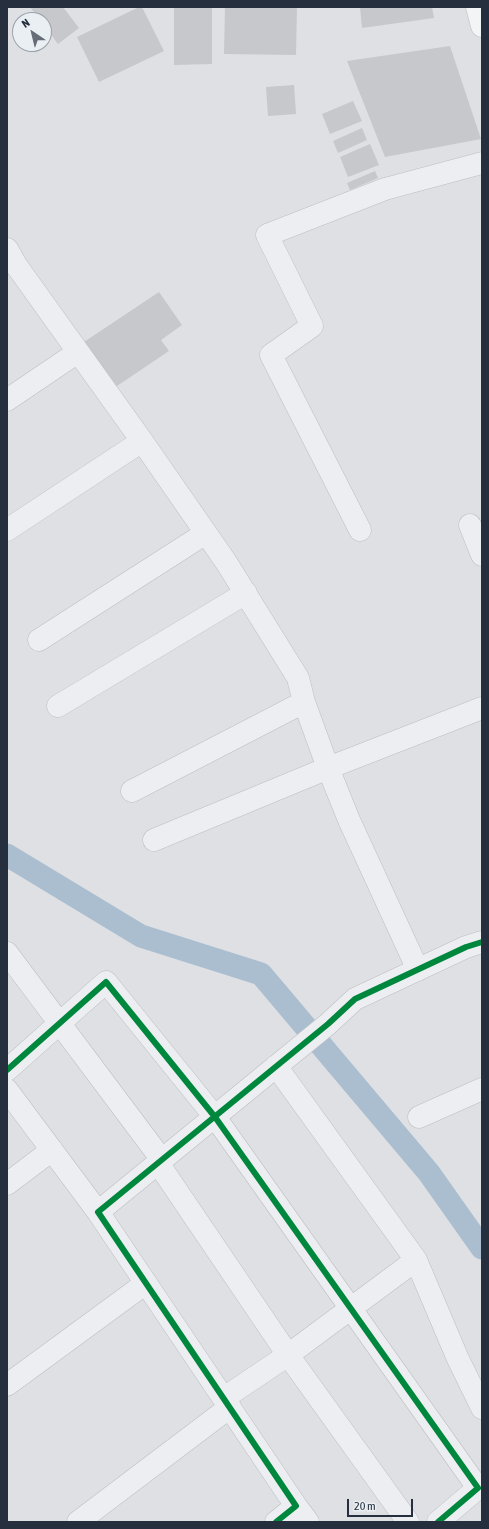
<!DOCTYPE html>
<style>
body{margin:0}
#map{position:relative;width:489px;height:1529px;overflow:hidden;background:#dee0e3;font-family:"Asap Condensed",sans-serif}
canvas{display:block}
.frame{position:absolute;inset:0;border:8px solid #252f3d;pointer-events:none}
.north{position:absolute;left:12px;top:12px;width:40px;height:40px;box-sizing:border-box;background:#eaeff4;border:1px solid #9ba2ab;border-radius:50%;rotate:325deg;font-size:11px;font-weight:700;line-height:16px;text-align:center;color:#252f3d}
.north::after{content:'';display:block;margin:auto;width:14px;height:18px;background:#666d77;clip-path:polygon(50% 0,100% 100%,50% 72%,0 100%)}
.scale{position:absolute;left:347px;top:1499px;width:66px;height:18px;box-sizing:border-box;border:2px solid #252f3d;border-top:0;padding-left:5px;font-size:12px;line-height:14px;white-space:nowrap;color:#252f3d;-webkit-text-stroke:3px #eaeff4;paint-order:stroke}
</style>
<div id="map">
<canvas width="489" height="1529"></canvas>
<div class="frame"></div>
<div class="north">N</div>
<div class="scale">20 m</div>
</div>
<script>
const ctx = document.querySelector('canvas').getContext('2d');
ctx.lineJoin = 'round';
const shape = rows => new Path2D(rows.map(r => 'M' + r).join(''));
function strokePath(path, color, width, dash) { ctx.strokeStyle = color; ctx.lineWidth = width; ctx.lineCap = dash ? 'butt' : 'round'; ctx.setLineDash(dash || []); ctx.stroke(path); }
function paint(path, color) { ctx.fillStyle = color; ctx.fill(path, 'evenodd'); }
const canal = shape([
 [7,855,141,936,261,974,429,1173,482,1248]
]);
const building = shape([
 [30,7,63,7,79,28,58,44,44,25,44,20,40,20],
 [139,7,142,7,164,51,99,82,77,37],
 [174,7,212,7,212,64,174,65],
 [225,7,297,7,296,55,224,54],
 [360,7,432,7,434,18,362,28],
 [450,46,481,139,385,157,347,61],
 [294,85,296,114,268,116,266,87],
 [353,101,362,121,330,134,322,114],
 [362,128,367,140,338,153,333,141],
 [370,144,379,165,348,177,340,157],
 [375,171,378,178,350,190,347,183],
 [159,292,182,325,161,340,169,351,111,390,81,344]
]);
const minor = shape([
 [7,249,16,265,142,441,226,562,298,678,304,702,328,768,482,708],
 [7,400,78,352],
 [470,525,482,555],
 [7,530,142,441],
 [360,530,271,355,312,326,267,235,385,189,482,163],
 [39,640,206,533],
 [58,706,246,593],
 [132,791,304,702],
 [154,840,328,768,349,820,418,970],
 [7,953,162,1160],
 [276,1066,416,1260,288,1355,408,1522],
 [7,1070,106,982,215,1117,478,1488,438,1522],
 [7,1090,98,1212],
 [419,1117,482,1089],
 [158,1163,288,1355,224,1398],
 [7,1184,52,1150],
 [416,1260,458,1359,482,1408],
 [7,1385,146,1283],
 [296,1506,308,1522],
 [78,1522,230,1407],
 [276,1522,296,1506,98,1212,328,1024,355,999,466,947,482,942]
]);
const major = shape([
 [477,7,482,26]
]);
const cycleway = shape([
 [7,1070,106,982,215,1117,478,1488,438,1522],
 [276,1522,296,1506,98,1212,328,1024,355,999,466,947,482,942]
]);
strokePath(canal, '#aabed0', 23);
paint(building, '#c6c8cb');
strokePath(minor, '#bcbec1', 23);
strokePath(major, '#babdc1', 23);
strokePath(minor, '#edeef1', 22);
strokePath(major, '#f2f4f5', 22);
strokePath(cycleway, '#00873e', 6);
</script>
